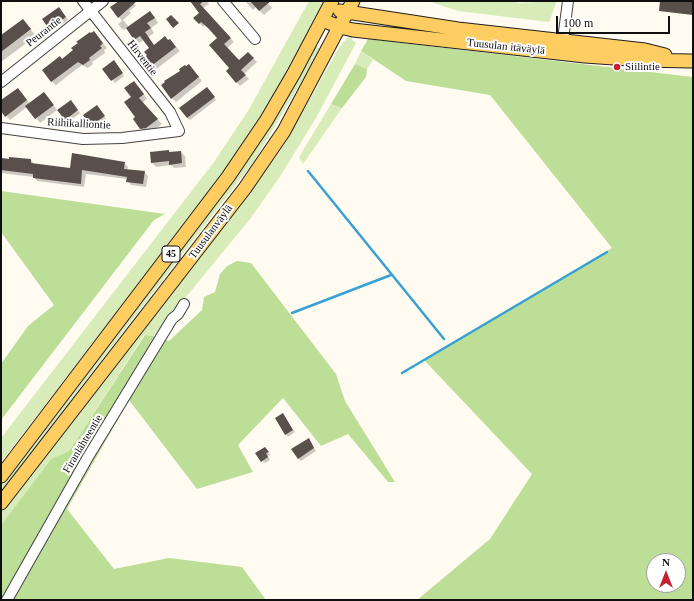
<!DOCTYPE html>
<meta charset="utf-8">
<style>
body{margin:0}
#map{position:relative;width:694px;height:601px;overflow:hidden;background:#fffbf1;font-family:"Times New Roman",serif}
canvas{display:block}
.frame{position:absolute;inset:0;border:2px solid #0f0f0f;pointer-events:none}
.north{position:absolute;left:646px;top:553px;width:40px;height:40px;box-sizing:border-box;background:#fff;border:1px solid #9f9f9f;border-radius:50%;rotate:0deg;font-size:11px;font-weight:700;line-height:16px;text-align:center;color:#0f0f0f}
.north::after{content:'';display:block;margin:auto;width:14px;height:18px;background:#c72033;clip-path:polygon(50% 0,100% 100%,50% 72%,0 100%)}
.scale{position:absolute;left:556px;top:16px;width:114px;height:18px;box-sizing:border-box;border:2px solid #0f0f0f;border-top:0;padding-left:5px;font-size:12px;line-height:14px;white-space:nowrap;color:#0f0f0f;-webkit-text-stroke:3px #fff;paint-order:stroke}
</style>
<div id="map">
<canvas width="694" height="601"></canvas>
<div class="frame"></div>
<div class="north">N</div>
<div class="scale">100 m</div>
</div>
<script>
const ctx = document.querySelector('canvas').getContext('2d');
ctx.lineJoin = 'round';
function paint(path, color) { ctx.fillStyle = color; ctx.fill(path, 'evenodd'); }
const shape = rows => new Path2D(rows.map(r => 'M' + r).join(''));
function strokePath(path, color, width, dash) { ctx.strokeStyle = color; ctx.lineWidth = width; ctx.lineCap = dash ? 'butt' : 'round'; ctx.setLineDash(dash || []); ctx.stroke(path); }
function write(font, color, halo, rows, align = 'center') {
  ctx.font = font + ' "Times New Roman",serif'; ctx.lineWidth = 4; ctx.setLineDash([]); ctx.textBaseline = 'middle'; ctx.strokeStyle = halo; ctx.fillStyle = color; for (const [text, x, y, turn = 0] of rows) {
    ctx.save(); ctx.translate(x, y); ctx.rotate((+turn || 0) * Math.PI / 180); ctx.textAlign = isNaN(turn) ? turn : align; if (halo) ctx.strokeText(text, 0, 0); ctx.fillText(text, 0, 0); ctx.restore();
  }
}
const green = shape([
 [309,1,326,1,273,98,244,143,213,187,1,462,1,438,214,162,248,111],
 [428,1,511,1,519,3,557,1,549,22,458,11],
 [349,36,352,36,352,40,356,43,316,118,279,178,250,219,154,336,144,335,69,451,51,459,1,525,1,511,46,451,281,150,340,46],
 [316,46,321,49,254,161,1,491,1,482],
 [361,51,373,60,367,69,355,64],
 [331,104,342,108,303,164,299,157]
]);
const forest = shape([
 [368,39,693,77,693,600,417,600,490,539,532,474,424,360,612,248,490,95,406,81,361,51],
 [654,561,678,561,678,585,654,585],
 [355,64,367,69,366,77,342,108,331,104],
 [1,191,165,214,154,220,1,420,1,364,28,326,54,305,1,232],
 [237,261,251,263,336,374,345,401,395,482,388,482,348,434,321,446,283,398,238,445,253,472,197,489,129,400,67,509,114,569,169,558,242,567,266,600,1,600,1,525,51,459,69,451,145,335,154,336,169,341,202,310,204,297,215,292,220,274,227,266]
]);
const shadow = shape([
 [121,1,132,1,136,6,129,11,131,13,123,20,129,27,154,16,158,23,151,28,154,33,148,37,154,46,170,40,180,51,155,70,150,66,148,56,150,48,144,40,139,43,127,28,123,30,118,24,122,21,112,7],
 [191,1,207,1,209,4,203,8,234,42,227,48,239,61,248,53,257,62,244,74,249,79,240,86,236,82,219,38,205,25,203,27,195,18,201,13],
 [245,1,266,1,272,8,264,15,256,7,253,10],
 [61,11,68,20,53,31,50,28],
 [23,20,36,36,1,62,1,36],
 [98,37,107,48,104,50,105,53,92,62,93,64,88,68,82,65,56,85,51,81,62,60],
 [116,64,124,76,115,83,104,69],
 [189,65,202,81,176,102,172,98,186,67],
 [138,86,147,99,142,103,162,124,151,132,146,133,141,129,137,117,132,97],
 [209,90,216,100,190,120,187,118],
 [22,93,30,104,48,98,57,110,40,123,27,107,10,120,1,110,1,102],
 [73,103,80,113,68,122,65,119],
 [99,109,106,119,94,128,84,116],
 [169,151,171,153,181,152,185,156,186,167,174,168,171,165,156,167,152,163],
 [1,158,31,160,34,164,71,169,124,163,128,167,128,170,144,172,148,176,146,187,131,185,127,179,86,174,84,187,37,181,34,177,1,173],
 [283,415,295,432,288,437,286,434],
 [311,442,316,451,301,461,298,458],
 [268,451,270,455,268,456,270,460,265,463,257,454]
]);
const stream = shape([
 [308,171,444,339],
 [292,313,391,275],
 [402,373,607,252]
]);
const building = shape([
 [119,1,137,1,118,18,110,7],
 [190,1,204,1,200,4,231,38,224,44,239,60,248,52,254,58,241,70,246,75,236,83,226,71,229,68,209,45,217,38,208,28,201,22,199,24,193,18,199,13],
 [250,1,271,1,259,11],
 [660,1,693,1,693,15,659,11],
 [59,7,66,17,49,29,42,19],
 [150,11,155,18,147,23,151,28,145,32,154,45,165,36,168,40,170,39,176,47,150,67,143,58,147,55,144,52,149,48,140,36,134,40,126,28],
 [171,15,179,23,173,28,166,19],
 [23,19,31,29,1,52,1,35],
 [94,31,103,43,100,46,102,48,89,58,90,60,83,65,78,62,51,82,42,70,60,56,62,59,73,50,71,48,78,43,76,42,90,32,91,33],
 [114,60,123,73,111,81,102,69],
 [189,64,199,77,171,99,161,85,165,82,164,81,180,71,179,69,185,65,186,66],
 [134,81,144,94,139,98,158,119,146,128,140,129,133,119,135,117,124,102,131,97,124,88],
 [207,87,215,97,187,118,179,108],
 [18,88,27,100,5,117,1,111,1,100],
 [44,92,54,105,35,119,25,106],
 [71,100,78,110,65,120,57,110],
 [97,105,105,116,90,126,83,115],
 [169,150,169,152,181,151,182,163,169,165,169,161,151,163,150,152],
 [72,153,125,162,124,169,145,171,143,184,126,182,127,177,82,170,81,184,33,178,33,174,1,170,1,158,9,159,9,157,31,159,31,163,70,168],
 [283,413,293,430,285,435,275,418],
 [309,438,314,448,298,459,291,449],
 [265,447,269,452,266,453,268,457,261,462,255,453]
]);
const minor = shape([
 [223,1,255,39],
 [562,47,568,1],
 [1,82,103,1],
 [1,128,83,139,122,138,179,131,170,112,83,1],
 [7,600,88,457,172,319,178,314,184,304]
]);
const major = shape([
 [340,11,458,29,645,50,665,55],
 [322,20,340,27,353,30,585,56,643,60,691,61],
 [1,476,228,177,266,121,294,73,332,1],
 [1,503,245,188,284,131,353,1]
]);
const markers = [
 [617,67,4,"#c72033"]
];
const shields = [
 [171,254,18]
];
const shieldNames = [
 ["45",171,254]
];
const streetNames = [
 ["Peurantie",44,32,-38],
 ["Tuusulan itäväylä",506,47,6],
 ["Hirventie",142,58,52],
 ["Riihikalliontie",79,124,3],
 ["Tuusulanväylä",211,232,-53],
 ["Firanlähteentie",83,444,-59]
];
const poiNames = [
 ["Siilintie",625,67]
];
paint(green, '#d7ecb8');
paint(forest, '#bcde97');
paint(shadow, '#0003');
strokePath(stream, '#37a0d4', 2.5);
paint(building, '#594f4b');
strokePath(minor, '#424242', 12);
strokePath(major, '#202020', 15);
strokePath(minor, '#fff', 10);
strokePath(major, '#fecd62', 13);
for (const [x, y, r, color] of markers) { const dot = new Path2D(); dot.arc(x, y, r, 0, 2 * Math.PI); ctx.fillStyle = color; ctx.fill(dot); strokePath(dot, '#fff', 1.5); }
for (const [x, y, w] of shields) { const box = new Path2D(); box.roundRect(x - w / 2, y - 8, w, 16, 3); ctx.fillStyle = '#fff'; ctx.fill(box); strokePath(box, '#0f0f0f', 1); }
write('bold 10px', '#0f0f0f', null, shieldNames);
write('11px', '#0f0f0f', '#fff', streetNames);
write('11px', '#0f0f0f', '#fff', poiNames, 'left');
</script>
